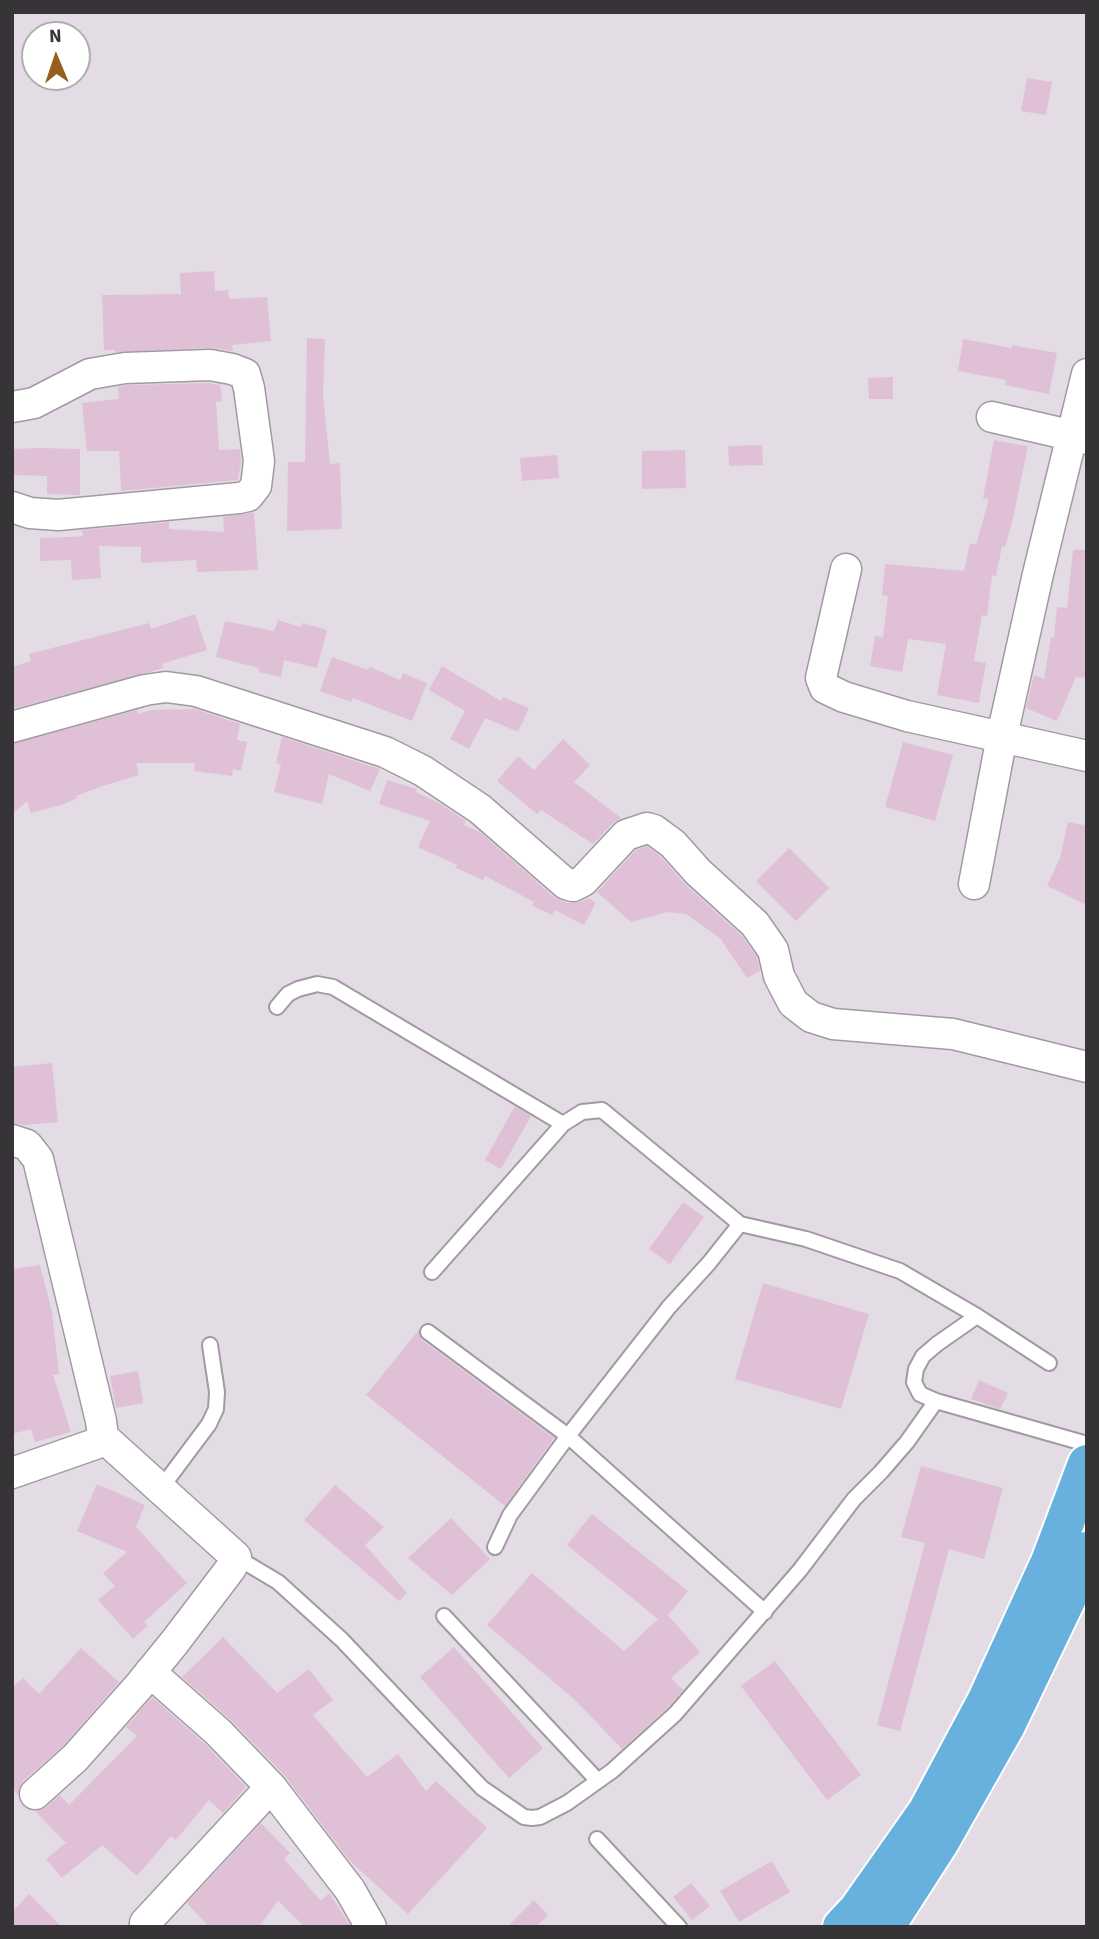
<!DOCTYPE html>
<style>
body{margin:0}
#map{position:relative;width:1099px;height:1939px;overflow:hidden;background:#e3dce4;font-family:"Source Sans 3",sans-serif}
canvas{display:block}
.frame{position:absolute;inset:0;border:14px solid #373437;pointer-events:none}
.north{position:absolute;left:21px;top:21px;width:70px;height:70px;box-sizing:border-box;background:#fff;border:2px solid #afaeaf;border-radius:50%;rotate:358deg;font-size:19px;font-weight:700;line-height:28px;text-align:center;color:#373437}
.north::after{content:'';display:block;margin:auto;width:24px;height:32px;background:#975f1b;clip-path:polygon(50% 0,100% 100%,50% 72%,0 100%)}
</style>
<div id="map">
<canvas width="1099" height="1939"></canvas>
<div class="frame"></div>
<div class="north">N</div>
</div>
<script>
const ctx = document.querySelector('canvas').getContext('2d');
ctx.lineJoin = 'round';
function paint(path, color) { ctx.fillStyle = color; ctx.fill(path, 'evenodd'); }
const shape = rows => new Path2D(rows.map(r => 'M' + r).join(''));
function strokePath(path, color, width, dash) { ctx.strokeStyle = color; ctx.lineWidth = width; ctx.lineCap = dash ? 'butt' : 'round'; ctx.setLineDash(dash || []); ctx.stroke(path); }
const building = shape([
 [1027,78,1052,82,1046,115,1021,111],
 [214,271,215,291,228,290,229,299,267,297,271,341,232,345,233,351,210,348,115,352,115,350,104,350,102,295,181,294,180,273],
 [307,338,325,339,323,395,330,464,340,463,342,529,287,531,288,462,305,462],
 [963,339,1012,348,1012,345,1057,353,1049,394,1005,385,1006,380,958,371],
 [893,377,893,399,869,399,868,378],
 [209,383,220,385,222,401,216,402,219,450,240,449,241,461,238,480,121,491,119,451,87,451,82,403,119,399,118,387,127,385],
 [994,440,1028,446,1013,518,1005,547,1002,546,996,576,992,575,987,616,982,615,974,661,986,663,979,703,937,695,946,644,908,639,902,672,870,666,875,636,883,637,888,596,882,595,885,564,964,571,970,543,976,545,989,499,983,498],
 [762,445,763,465,729,466,728,446],
 [40,448,80,449,80,495,47,494,47,476,12,475,12,449],
 [685,450,686,488,642,489,642,451],
 [557,455,559,478,522,481,520,458],
 [254,512,258,570,197,572,196,560,141,563,141,547,99,546,101,578,72,580,71,560,40,561,40,538,70,537,83,536,82,530,169,522,169,529,224,532,223,517],
 [1073,550,1087,550,1087,678,1076,677,1057,721,1026,708,1034,675,1044,679,1051,637,1054,637,1057,607,1067,608],
 [195,614,207,650,162,664,163,668,150,672,12,709,12,667,31,661,29,654,149,623,151,629],
 [278,620,301,627,302,623,327,630,317,668,284,660,281,677,259,672,259,668,216,657,225,621,274,631],
 [332,657,368,670,370,667,400,680,403,673,427,683,412,721,353,698,351,702,320,691],
 [442,666,501,701,503,697,529,708,518,732,485,718,469,749,450,739,465,711,429,690],
 [195,709,240,724,237,740,247,742,241,771,233,769,232,776,194,771,195,763,136,763,139,775,103,786,76,796,77,798,64,804,31,813,27,801,12,814,12,744,137,710,138,714,152,710],
 [282,737,380,769,370,791,329,774,322,804,274,792,281,764,276,763],
 [563,739,590,765,574,782,621,818,613,823,593,844,541,810,537,814,497,781,518,756,534,770],
 [903,742,953,755,935,821,885,807],
 [387,780,417,789,416,792,439,803,466,821,464,825,480,832,555,898,568,903,580,902,588,898,596,902,584,925,555,910,552,915,532,906,534,902,485,876,483,880,456,868,457,865,418,847,430,821,379,804],
 [1068,822,1087,826,1087,905,1047,886,1060,858],
 [647,846,661,857,686,885,742,936,757,957,760,971,747,978,720,938,686,914,668,912,631,922,597,892,636,850],
 [789,848,829,888,796,921,756,881],
 [52,1063,58,1122,24,1125,12,1123,12,1067],
 [515,1106,531,1116,501,1169,485,1160],
 [683,1202,704,1217,670,1264,649,1249],
 [40,1265,52,1312,59,1374,53,1375,71,1432,35,1442,31,1429,12,1434,12,1269],
 [763,1283,869,1314,841,1409,735,1379],
 [419,1330,422,1340,554,1438,505,1506,366,1395],
 [138,1371,143,1403,116,1408,110,1376],
 [979,1380,1008,1393,1000,1409,971,1399],
 [921,1466,1003,1488,984,1559,949,1549,900,1731,877,1725,925,1543,901,1537],
 [97,1484,145,1505,136,1527,187,1583,144,1622,148,1626,133,1639,98,1600,115,1586,103,1573,127,1552,77,1531],
 [335,1485,384,1527,365,1545,407,1593,399,1601,304,1520],
 [592,1514,688,1591,668,1615,700,1652,671,1678,683,1690,669,1706,622,1749,575,1700,487,1625,532,1573,624,1651,658,1619,567,1545],
 [451,1518,490,1559,452,1595,408,1558],
 [223,1637,277,1693,309,1669,333,1700,313,1715,367,1777,398,1754,426,1791,436,1781,487,1828,408,1914,350,1861,284,1775,231,1720,182,1677],
 [454,1647,543,1748,509,1778,420,1677],
 [81,1648,119,1682,63,1746,23,1781,18,1794,12,1788,12,1688,23,1678,39,1694],
 [775,1661,861,1775,827,1800,741,1686],
 [152,1697,206,1745,246,1787,223,1813,209,1800,176,1840,171,1836,137,1876,102,1845,62,1878,46,1859,66,1843,35,1811,46,1807,60,1795,69,1805,137,1736,126,1727],
 [261,1823,290,1853,284,1859,321,1901,329,1893,351,1927,305,1927,278,1901,259,1927,209,1927,187,1903],
 [772,1861,790,1892,739,1922,720,1891],
 [691,1883,710,1906,692,1920,673,1897],
 [29,1894,62,1927,12,1927,12,1912],
 [534,1900,548,1915,536,1927,507,1927]
]);
const lane = shape([
 [277,1007,288,994,298,989,317,984,333,987,563,1124,582,1112,602,1110,740,1224],
 [432,1272,563,1124],
 [428,1332,568,1436,765,1612],
 [936,1401,920,1394,914,1382,916,1369,923,1356,937,1344,977,1316],
 [159,1491,209,1424,216,1409,217,1392,210,1345],
 [495,1547,510,1515,568,1436,669,1307,709,1263,740,1224,806,1239,900,1271,977,1316,1049,1363],
 [236,1557,278,1582,342,1640,482,1788,524,1817,532,1818,540,1817,567,1803,612,1771,675,1714,800,1570,854,1499,881,1472,907,1442,936,1401,1087,1444],
 [444,1616,598,1781],
 [597,1839,679,1927]
]);
const street = shape([
 [12,407,34,403,90,374,125,368,210,365,232,369,245,374,249,388,259,461,256,486,248,496,239,498,58,515,30,513,12,507],
 [992,417,1087,439],
 [846,569,821,678,825,688,844,697,907,716,1087,756],
 [12,727,145,690,166,687,196,691,385,752,423,771,480,809,566,884,573,886,583,881,626,835,647,828,654,830,673,844,698,872,755,924,773,950,779,976,793,1003,811,1017,833,1024,953,1034,1087,1067],
 [974,884,1002,736,1038,574,1087,374],
 [12,1140,27,1145,38,1159,101,1421,103,1437,95,1444,12,1473],
 [150,1672,218,1732,271,1787,350,1890,371,1927],
 [35,1794,75,1758,139,1686,174,1643,231,1568,236,1557,103,1437],
 [145,1923,271,1787]
]);
const highway = shape([
 [842,1927,858,1910,927,1812,987,1700,1050,1562,1087,1464],
 [885,1927,939,1843,1006,1725,1079,1573,1087,1551]
]);
paint(building, '#dfc0d6');
strokePath(lane, '#a19aa2', 18);
strokePath(street, '#a19aa2', 33);
strokePath(highway, '#fff', 42);
strokePath(lane, '#fff', 14);
strokePath(street, '#fff', 30);
strokePath(highway, '#68b1de', 38);
</script>
